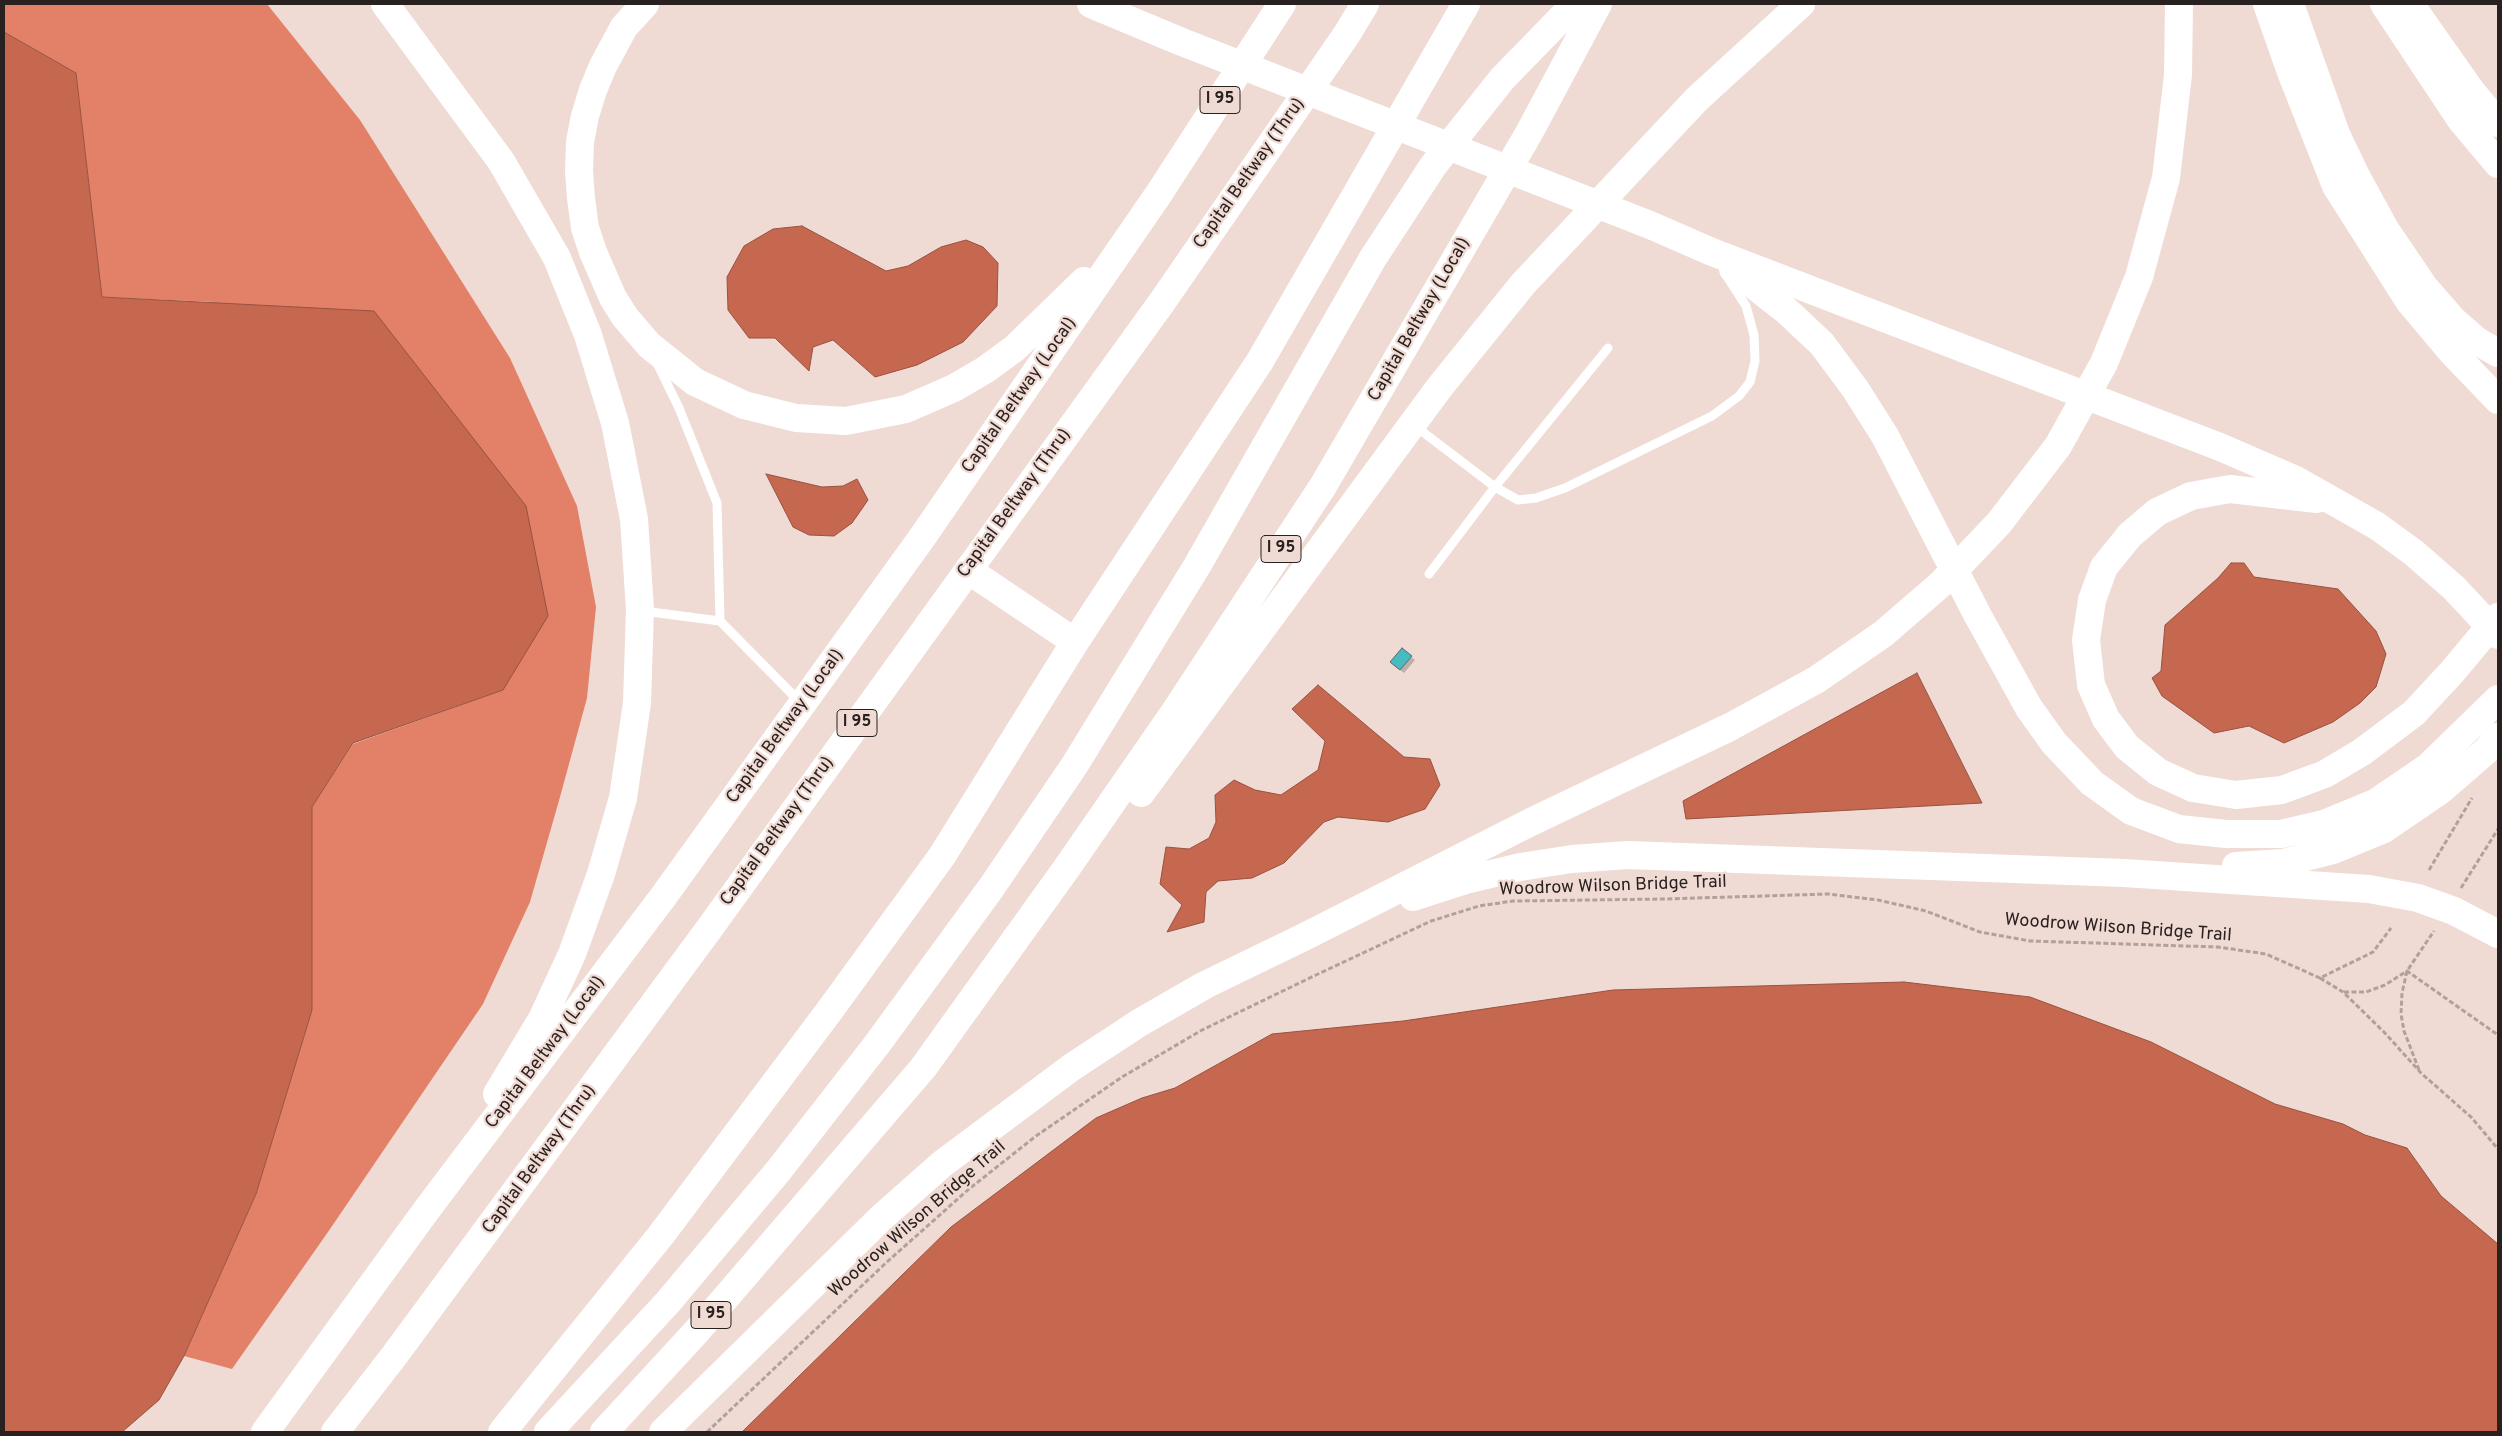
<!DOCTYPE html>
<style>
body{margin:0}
#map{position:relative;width:2502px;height:1436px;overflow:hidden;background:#f0dad4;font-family:Overpass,sans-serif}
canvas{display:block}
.frame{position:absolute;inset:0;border:5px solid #29211f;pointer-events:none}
</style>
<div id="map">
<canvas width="2502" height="1436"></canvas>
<div class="frame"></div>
</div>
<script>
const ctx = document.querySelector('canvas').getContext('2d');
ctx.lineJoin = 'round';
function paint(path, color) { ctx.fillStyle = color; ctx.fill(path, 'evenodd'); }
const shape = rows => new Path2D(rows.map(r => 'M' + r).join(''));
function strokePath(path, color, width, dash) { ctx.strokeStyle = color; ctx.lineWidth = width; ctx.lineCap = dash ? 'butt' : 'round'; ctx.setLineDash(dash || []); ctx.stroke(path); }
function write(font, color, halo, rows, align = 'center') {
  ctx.font = font + ' Overpass,sans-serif'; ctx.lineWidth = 4.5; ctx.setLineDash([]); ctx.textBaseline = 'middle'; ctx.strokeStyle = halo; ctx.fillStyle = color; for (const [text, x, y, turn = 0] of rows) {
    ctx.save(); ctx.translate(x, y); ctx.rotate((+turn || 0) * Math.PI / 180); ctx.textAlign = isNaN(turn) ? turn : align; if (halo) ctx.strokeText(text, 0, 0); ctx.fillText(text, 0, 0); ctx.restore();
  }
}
const forest = shape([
 [4,4,267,4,360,120,510,358,577,506,596,607,587,698,560,797,530,902,483,1004,328,1232,232,1369,184,1356,256,1194,312,1010,312,807,353,744,503,690,213,302,102,297,76,73,4,32]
]);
const water = shape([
 [4,32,76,73,102,297,374,311,526,506,548,616,503,690,353,743,312,807,312,1010,256,1194,184,1356,159,1400,122,1432,4,1432,4,32],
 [802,226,886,271,908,266,941,247,966,240,983,247,998,263,997,306,963,342,917,365,875,377,833,340,813,347,809,371,775,338,749,338,728,310,727,277,744,246,773,229,802,226],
 [766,474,822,487,843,486,857,479,868,500,852,523,834,536,809,535,793,527,766,474],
 [2231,563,2244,563,2254,577,2338,589,2376,631,2386,654,2376,687,2360,703,2333,722,2284,743,2249,726,2214,733,2162,696,2152,678,2161,671,2165,625,2218,578,2231,563],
 [1917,673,1982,803,1686,819,1683,801,1917,673],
 [1318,685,1404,757,1430,759,1440,785,1425,809,1388,822,1338,817,1324,822,1284,863,1252,878,1218,881,1206,892,1204,922,1167,932,1182,905,1160,884,1166,847,1189,849,1209,838,1216,822,1215,795,1234,780,1255,790,1281,795,1318,770,1325,741,1292,709,1318,685],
 [1904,982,2030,997,2151,1042,2275,1104,2343,1124,2365,1135,2407,1148,2441,1196,2498,1244,2498,1432,742,1432,951,1227,1096,1118,1142,1098,1175,1088,1272,1034,1403,1021,1613,990,1904,982]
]);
const shadow = shape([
 [1411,657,1415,660,1404,673,1395,666]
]);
const building = shape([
 [1402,648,1412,656,1400,670,1390,662,1402,648]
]);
const path = shape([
 [2429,870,2472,798],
 [2461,888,2498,829],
 [2320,978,2343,992,2384,1032,2421,1073,2471,1117,2498,1149],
 [2344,992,2366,992,2385,985,2407,971,2498,1035],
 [2419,1070,2404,1031,2401,1014,2402,993,2407,971,2434,931],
 [707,1432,888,1261,969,1189,1036,1136,1122,1077,1202,1030,1316,975,1431,921,1479,906,1513,901,1664,899,1828,894,1878,900,1926,911,1980,932,2030,941,2218,947,2266,954,2320,978,2373,952,2391,928]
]);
const lane = shape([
 [657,363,679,408,717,503,720,621,800,702],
 [1415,426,1495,487,1518,500,1536,498,1565,488,1712,416,1739,396,1750,382,1755,361,1754,335,1746,306,1728,278],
 [1429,574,1495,487,1608,348],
 [643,611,720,621]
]);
const highway = shape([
 [385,4,501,161,557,258,588,335,615,423,634,519,640,610,637,703,623,798,601,874,572,954,542,1019,497,1094],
 [645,4,624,27,603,66,593,90,585,116,580,142,579,171,581,198,585,228,593,252,613,298,625,317,649,345,695,382,744,405,796,418,846,421,906,409,954,388,985,370,1015,348,1084,281],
 [1091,4,1182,42,1650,225,1712,252,2220,447,2294,479,2377,526,2414,553,2454,588,2498,635],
 [2267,4,2291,72,2336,186,2409,301,2451,351,2498,400],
 [2290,4,2336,134,2356,176,2385,229,2425,288,2453,320,2477,341,2498,353],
 [2384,4,2461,120,2498,164],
 [2410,4,2472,92,2498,123],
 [1733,269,1788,312,1822,344,1856,390,1885,436,1978,616,2029,708,2054,743,2092,783,2131,811,2179,829,2226,834,2281,834,2324,824,2375,803,2428,767,2498,699],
 [2317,499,2230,489,2191,496,2157,512,2130,535,2104,567,2092,600,2086,640,2091,685,2106,719,2127,747,2158,772,2193,788,2236,795,2282,790,2325,774,2362,752,2414,713,2452,672,2498,617],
 [968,570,1075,642],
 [1141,793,1439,388,1523,284,1697,99,1801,4],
 [2236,866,2283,863,2333,850,2384,829,2441,790,2487,750,2498,737],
 [1413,897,1466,880,1520,867,1572,859,1628,855,2124,873,2369,889,2418,898,2454,911,2498,934],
 [265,1432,428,1208,663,897,921,539,1158,195,1282,4],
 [335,1432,394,1356,709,929,1162,302,1347,34,1365,4],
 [502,1432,661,1235,830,1010,942,856,1075,642,1260,361,1466,4],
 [548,1432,668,1302,779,1170,878,1043,991,888,1074,766,1197,566,1373,258,1433,166,1502,79,1575,4],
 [604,1432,697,1331,923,1068,1066,869,1176,710,1323,486,1529,133,1598,4],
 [663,1432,881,1218,942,1164,1072,1067,1139,1023,1205,985,1304,937,1531,822,1730,727,1816,680,1883,634,1942,583,1999,523,2058,446,2104,363,2139,277,2166,178,2178,75,2179,4]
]);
const shields = [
 [1220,100,40],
 [1281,549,40],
 [857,723,40],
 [711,1315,40]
];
const shieldNames = [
 ["I 95",1220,100],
 ["I 95",1281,549],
 ["I 95",857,723],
 ["I 95",711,1315]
];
const streetNames = [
 ["Capital Beltway (Thru)",1250,174,-55],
 ["Capital Beltway (Local)",1420,320,-60],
 ["Capital Beltway (Local)",1020,396,-55],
 ["Capital Beltway (Thru)",1015,504,-54],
 ["Capital Beltway (Local)",786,727,-54],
 ["Capital Beltway (Thru)",778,832,-54],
 ["Woodrow Wilson Bridge Trail",1613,887,-2],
 ["Woodrow Wilson Bridge Trail",2118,929,4],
 ["Capital Beltway (Local)",546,1053,-53],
 ["Capital Beltway (Thru)",540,1160,-54],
 ["Woodrow Wilson Bridge Trail",918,1220,-41]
];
paint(forest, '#e38168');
paint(water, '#c6674f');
strokePath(water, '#975241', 1);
paint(shadow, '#0003');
paint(building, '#48bac1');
strokePath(building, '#556a6b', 1);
strokePath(path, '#b2a09b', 3, [5, 2.5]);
strokePath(lane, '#fff', 9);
strokePath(highway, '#fff', 28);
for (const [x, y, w] of shields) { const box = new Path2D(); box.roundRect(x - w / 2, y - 13.5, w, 27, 4); ctx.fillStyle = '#f0dad4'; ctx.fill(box); strokePath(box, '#29211f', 1); }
write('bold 16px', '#29211f', null, shieldNames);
write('18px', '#29211f', '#f0dad4', streetNames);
</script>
